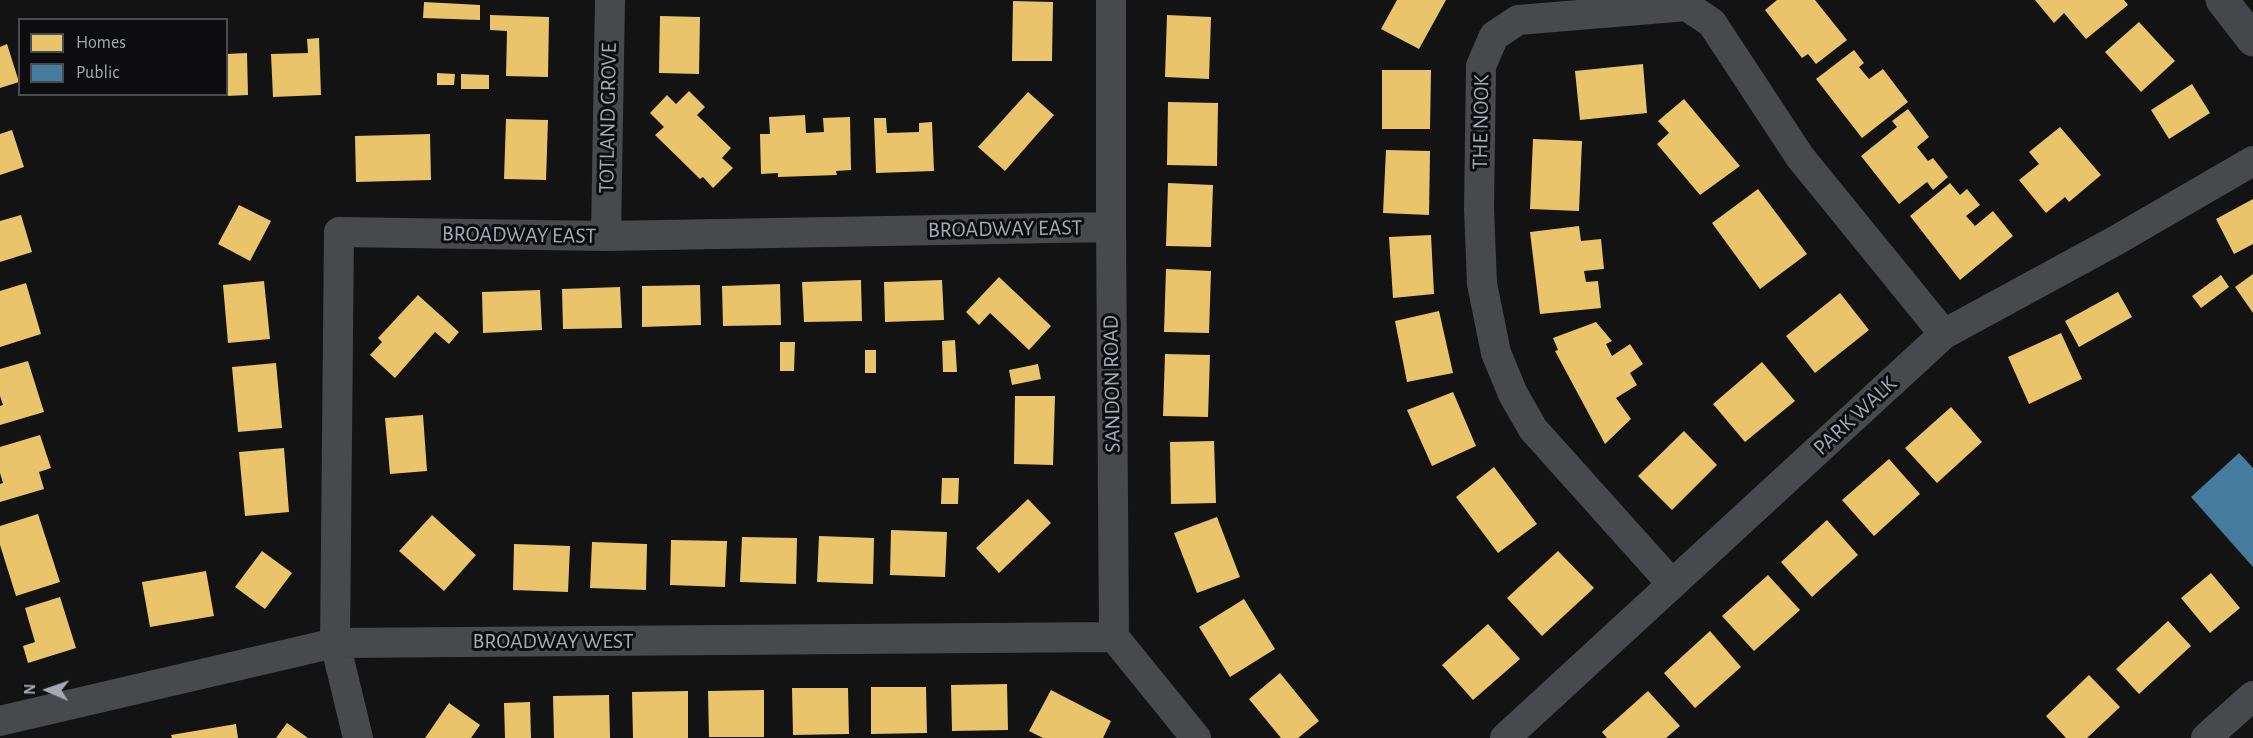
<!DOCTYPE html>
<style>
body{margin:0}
#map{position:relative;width:2253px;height:738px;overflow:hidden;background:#131313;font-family:"Alegreya Sans",sans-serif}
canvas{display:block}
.legend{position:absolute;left:18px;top:18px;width:210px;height:78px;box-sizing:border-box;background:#0d0d0f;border:2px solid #494b51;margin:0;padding:8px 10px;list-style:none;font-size:18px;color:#a4a9b4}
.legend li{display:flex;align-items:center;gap:12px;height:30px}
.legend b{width:30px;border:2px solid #494b51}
.north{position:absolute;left:18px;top:660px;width:60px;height:60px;-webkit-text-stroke:4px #0d0d0f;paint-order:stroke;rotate:272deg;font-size:16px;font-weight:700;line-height:24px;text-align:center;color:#a4a9b4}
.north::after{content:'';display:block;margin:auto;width:21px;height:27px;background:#a4a9b4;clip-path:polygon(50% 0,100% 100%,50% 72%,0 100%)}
</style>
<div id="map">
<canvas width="2253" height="738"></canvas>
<ul class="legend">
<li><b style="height:16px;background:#e9c46a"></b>Homes</li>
<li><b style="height:16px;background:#457b9d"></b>Public</li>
</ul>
<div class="north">N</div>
</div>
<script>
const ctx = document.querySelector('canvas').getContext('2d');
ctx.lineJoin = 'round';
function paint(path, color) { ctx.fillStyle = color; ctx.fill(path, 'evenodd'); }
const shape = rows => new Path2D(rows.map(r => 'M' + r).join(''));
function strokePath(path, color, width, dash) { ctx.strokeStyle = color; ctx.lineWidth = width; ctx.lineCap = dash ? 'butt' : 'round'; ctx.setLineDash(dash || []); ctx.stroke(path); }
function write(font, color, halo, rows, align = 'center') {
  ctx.font = font + ' "Alegreya Sans",sans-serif'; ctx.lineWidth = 6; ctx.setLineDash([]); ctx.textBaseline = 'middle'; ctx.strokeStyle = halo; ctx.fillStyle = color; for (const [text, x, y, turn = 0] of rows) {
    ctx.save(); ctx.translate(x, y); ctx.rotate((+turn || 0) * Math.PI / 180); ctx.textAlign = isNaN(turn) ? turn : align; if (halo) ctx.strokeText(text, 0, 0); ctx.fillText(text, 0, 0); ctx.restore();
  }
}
const homes = shape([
 [1397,0,1446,0,1419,49,1381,29],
 [1777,0,1815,0,1847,40,1816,64,1808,54,1802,58,1765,10],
 [2035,0,2124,0,2128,5,2086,39,2064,13,2054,23],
 [1013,1,1053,2,1052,61,1012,61],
 [424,2,480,5,480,20,423,18],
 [490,15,549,17,548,77,506,76,507,31,490,30],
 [1167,15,1211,17,1209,79,1165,77],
 [660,16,700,17,699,74,659,73],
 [2139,22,2175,61,2141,92,2105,52],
 [319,38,321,95,273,97,271,54,308,53,307,39],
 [7,44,19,82,0,88,0,47],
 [1854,50,1864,63,1859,67,1869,79,1883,69,1908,102,1862,138,1816,79],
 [247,53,248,95,226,96,226,54],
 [1643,64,1647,113,1580,120,1575,71],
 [1382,70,1431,70,1430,129,1382,129],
 [437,73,455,74,454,85,437,85],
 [461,74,489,75,489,89,461,89],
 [2192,84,2210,113,2169,139,2151,110],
 [689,91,705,107,697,115,731,148,722,158,733,168,713,188,703,177,700,179,655,135,664,127,650,113,667,95,676,104],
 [1028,92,1054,115,1005,171,978,147],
 [1684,99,1740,166,1700,195,1657,144,1669,133,1658,121],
 [1168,102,1218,103,1217,166,1167,165],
 [1908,109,1929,137,1917,147,1928,161,1933,158,1948,177,1933,190,1927,182,1899,204,1861,156,1897,127,1892,121],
 [805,115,806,133,824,132,823,118,850,117,851,170,836,171,837,175,778,177,778,173,761,174,760,134,770,134,769,117],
 [874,118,886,118,887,133,919,132,919,123,932,122,934,171,876,173],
 [506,119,548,120,546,180,504,179],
 [2060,127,2101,175,2069,202,2065,197,2046,213,2019,180,2039,164,2029,152],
 [12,130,24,167,0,175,0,134],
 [430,134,431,180,356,182,355,136],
 [1533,139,1582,141,1579,211,1530,209],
 [1386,150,1430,151,1429,215,1383,213],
 [1168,183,1213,185,1211,247,1166,246],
 [1950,183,1960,195,1967,189,1980,205,1966,216,1975,226,1993,211,2013,236,1960,280,1910,216],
 [1758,189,1807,254,1760,289,1712,223],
 [2253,199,2253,244,2234,254,2216,219],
 [239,205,271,221,250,261,218,244],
 [21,215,32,252,0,262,0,221],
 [1579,226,1581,241,1601,239,1604,269,1584,271,1586,282,1598,281,1601,308,1540,314,1530,232],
 [1431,235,1434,294,1393,298,1389,237],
 [1166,269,1211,271,1209,333,1164,332],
 [2253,274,2253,313,2235,287],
 [2221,275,2229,287,2201,308,2192,296],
 [999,277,1051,326,1029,350,990,313,979,325,966,312],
 [861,280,862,321,804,322,802,282],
 [942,280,944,320,885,322,884,282],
 [264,281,270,339,228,343,223,285],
 [26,283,41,334,0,347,0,291],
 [780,284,781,325,723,326,722,286],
 [700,285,701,325,642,327,642,286],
 [620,287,622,328,563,329,562,289],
 [540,290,542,330,483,333,482,292],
 [2118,292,2132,317,2079,347,2065,321],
 [1840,293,1869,330,1815,373,1786,336],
 [418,295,459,332,449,344,435,332,395,378,370,355,382,342,378,338],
 [1439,311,1453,373,1407,382,1395,321],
 [1596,322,1612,341,1606,344,1612,356,1630,344,1643,364,1630,373,1637,385,1616,398,1631,419,1605,444,1555,351,1558,350,1553,338],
 [2061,333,2082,379,2029,404,2008,357],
 [955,340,957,372,943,372,942,341],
 [780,342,795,342,794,371,780,371],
 [865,350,876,350,876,373,865,373],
 [1165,354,1210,355,1208,417,1163,416],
 [28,361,44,412,0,425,0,406,3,405,0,396,0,369],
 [1762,362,1795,401,1745,442,1713,404],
 [276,363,282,428,238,432,232,367],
 [1038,364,1041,379,1012,385,1009,370],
 [1453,392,1476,446,1432,466,1407,410],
 [1015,396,1055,396,1053,465,1014,464],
 [1951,407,1982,442,1937,483,1905,448],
 [423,415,427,471,390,474,385,418],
 [1684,431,1717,465,1672,510,1638,476],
 [40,435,51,468,39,472,44,489,0,502,0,484,3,483,0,473,0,447],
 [1214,441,1216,503,1171,504,1170,442],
 [284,448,289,512,245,516,239,452],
 [1889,459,1920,494,1874,536,1842,500],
 [1494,467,1537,524,1498,553,1456,497],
 [942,478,959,478,958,504,941,504],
 [1028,499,1051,523,999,573,976,548],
 [38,514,60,582,16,596,0,545,0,526],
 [432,515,476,555,444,591,399,551],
 [1217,517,1240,577,1197,593,1174,533],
 [1827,520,1858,555,1812,597,1781,562],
 [891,530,947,532,945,577,890,575],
 [819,536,874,538,873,584,817,582],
 [742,537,797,538,796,584,740,582],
 [671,540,727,541,725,587,670,585],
 [592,542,647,544,646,590,590,588],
 [514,544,570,546,568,592,513,590],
 [262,551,292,573,265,609,235,587],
 [1558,551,1594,588,1542,636,1507,598],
 [206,571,214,616,150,627,142,582],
 [2211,573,2240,608,2210,633,2181,598],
 [1768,575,1800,610,1754,651,1722,616],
 [60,597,76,648,28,663,23,646,35,642,25,608],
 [1244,599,1275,649,1230,677,1199,627],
 [2168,621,2191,646,2139,694,2116,669],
 [1488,624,1520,659,1473,700,1442,665],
 [1710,631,1741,667,1695,708,1664,673],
 [1280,673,1319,721,1298,738,1281,738,1249,699],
 [2089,675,2120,707,2087,738,2066,738,2046,716],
 [1007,684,1008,730,952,731,951,685],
 [871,687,926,687,927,733,871,734],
 [792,688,848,688,849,734,793,735],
 [764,690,764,737,709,737,708,691],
 [1051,690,1111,721,1103,738,1043,738,1029,731],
 [688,691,688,738,633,738,632,692],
 [1648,691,1680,726,1666,738,1607,738,1602,732],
 [609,695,610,738,554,738,553,696],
 [530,702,531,738,505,738,504,703],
 [449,703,480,725,471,738,425,738],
 [287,723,308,738,276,738],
 [236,724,238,738,172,738,171,735]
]);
const public = shape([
 [2239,453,2253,468,2253,567,2191,497]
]);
const street = shape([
 [1111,0,1111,227,1114,637,1196,738],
 [606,236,610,0],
 [1672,584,1533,429,1513,394,1496,353,1482,284,1479,209,1481,66,1494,36,1518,20,1687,6,1712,23,1800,157,1944,334],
 [0,721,335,643,1114,637],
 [358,738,335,643,339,232,606,236,1111,227],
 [1505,738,1944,334,2115,241,2253,161],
 [2206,738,2253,696]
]);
const secondary = shape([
 [2222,0,2253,40]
]);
const streetNames = [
 ["TOTLAND GROVE",608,118,-89],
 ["THE NOOK",1481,122,-89],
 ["BROADWAY EAST",1005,229,-1],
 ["BROADWAY EAST",519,235,1],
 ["SANDON ROAD",1112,384,-91],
 ["PARK WALK",1855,416,-43],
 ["BROADWAY WEST",553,641]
];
paint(homes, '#e9c46a');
paint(public, '#457b9d');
strokePath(street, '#48494c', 30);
strokePath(secondary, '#46474a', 33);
write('22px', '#a4a9b4', '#0d0d0f', streetNames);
</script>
